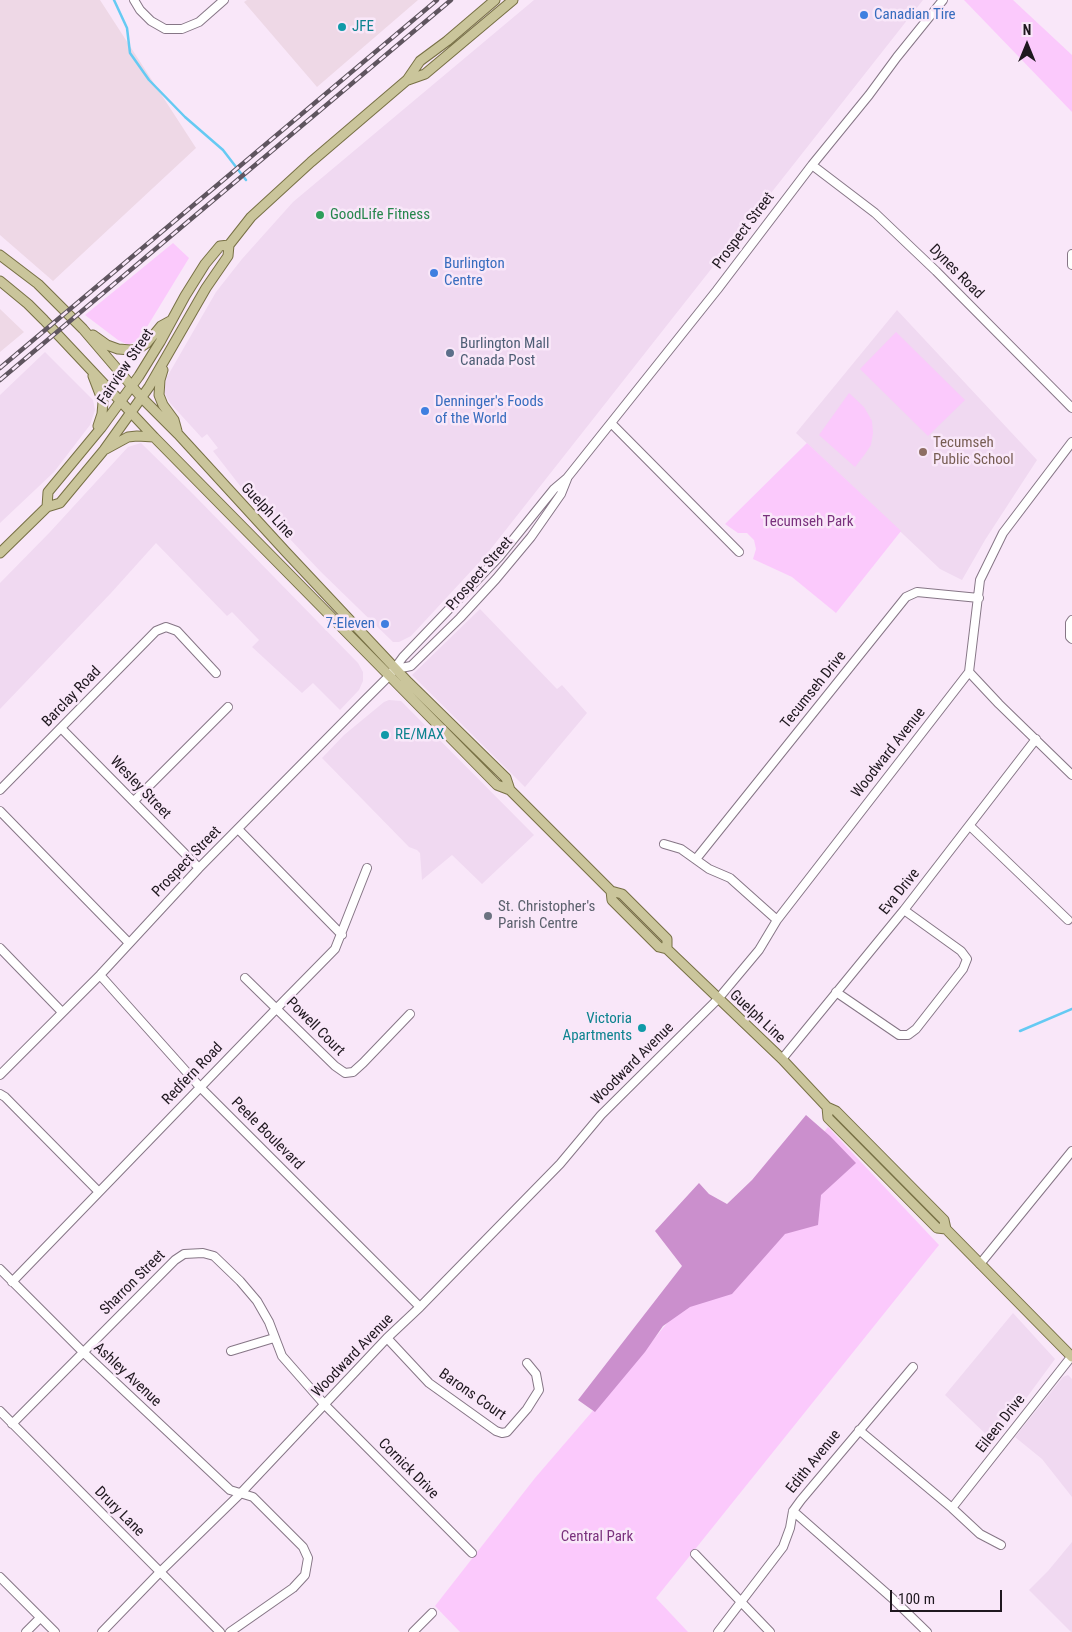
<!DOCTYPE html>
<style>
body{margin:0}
#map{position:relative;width:1072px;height:1632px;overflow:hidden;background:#f9e7f9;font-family:"Roboto Condensed",sans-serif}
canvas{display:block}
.north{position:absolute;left:1002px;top:20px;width:50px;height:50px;-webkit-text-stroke:4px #f9e7f9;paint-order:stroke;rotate:0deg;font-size:14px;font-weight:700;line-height:20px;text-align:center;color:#1f181f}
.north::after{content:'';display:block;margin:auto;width:18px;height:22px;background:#1f181f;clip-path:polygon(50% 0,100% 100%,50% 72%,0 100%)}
.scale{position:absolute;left:890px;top:1590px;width:112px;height:22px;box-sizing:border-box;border:2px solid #1f181f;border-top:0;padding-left:6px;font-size:15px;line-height:18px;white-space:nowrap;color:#1f181f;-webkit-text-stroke:4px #f9e7f9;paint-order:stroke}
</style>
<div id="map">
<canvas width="1072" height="1632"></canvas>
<div class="north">N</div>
<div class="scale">100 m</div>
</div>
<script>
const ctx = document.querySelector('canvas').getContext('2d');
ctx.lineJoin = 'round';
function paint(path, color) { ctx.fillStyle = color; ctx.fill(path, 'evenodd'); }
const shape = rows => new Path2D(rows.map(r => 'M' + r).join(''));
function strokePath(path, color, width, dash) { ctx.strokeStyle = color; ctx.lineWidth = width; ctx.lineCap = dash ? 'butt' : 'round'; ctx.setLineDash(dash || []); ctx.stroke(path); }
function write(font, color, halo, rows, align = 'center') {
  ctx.font = font + ' "Roboto Condensed",sans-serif'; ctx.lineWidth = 5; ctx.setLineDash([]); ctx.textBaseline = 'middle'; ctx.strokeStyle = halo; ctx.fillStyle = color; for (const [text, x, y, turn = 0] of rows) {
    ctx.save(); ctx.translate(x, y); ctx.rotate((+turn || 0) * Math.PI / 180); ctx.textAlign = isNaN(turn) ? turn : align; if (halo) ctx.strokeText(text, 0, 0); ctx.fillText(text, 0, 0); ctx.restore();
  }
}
const built = shape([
 [534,0,923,0,486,555,411,636,399,642,393,642,320,571,241,487,213,451,218,448,207,434,202,438,170,403,165,394,165,386,167,377,216,292,242,259,293,202],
 [897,310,1037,460,985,540,962,580,940,569,796,433],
 [45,352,93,400,95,410,90,425,54,472,0,523,0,395],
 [141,443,193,494,358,663,363,672,363,681,359,690,340,710,313,683,302,693,252,647,259,640,232,612,227,616,156,543,111,593,0,709,0,583,50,532,128,447],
 [480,609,557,689,562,685,587,713,525,787,412,675],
 [389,700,401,701,534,835,482,884,452,855,422,880,420,853,417,850,409,847,322,758,344,735,384,702],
 [1013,1313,1055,1359,994,1442,945,1395],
 [1068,1375,1072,1379,1072,1497,1042,1459,1015,1437,1063,1377],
 [1072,1542,1072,1632,1071,1632,1029,1590,1048,1571]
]);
const industrial = shape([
 [0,0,100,0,196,148,53,281,0,235],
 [247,0,418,0,317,87,244,2],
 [0,309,24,332,0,352]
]);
const green = shape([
 [1013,0,1072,55,1072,112,964,0],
 [173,243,189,258,139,340,128,345,118,340,85,315],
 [896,332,965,400,928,436,860,369],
 [849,393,864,407,872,421,873,433,871,445,865,454,855,467,819,435],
 [807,443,901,531,836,613,792,577,753,559,756,549,754,540,747,533,738,533,725,524],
 [828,1127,939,1245,656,1598,688,1632,460,1632,435,1606,535,1478,640,1356]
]);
const forest = shape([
 [806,1115,830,1136,856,1163,821,1195,818,1225,785,1234,732,1294,690,1307,663,1326,645,1352,595,1412,578,1400,682,1266,655,1231,699,1183,709,1194,727,1204,752,1180]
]);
const stream = shape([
 [114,0,127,28,130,53,149,80,185,117,223,150,246,180],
 [1020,1031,1072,1009]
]);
const minor = shape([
 [134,0,140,10,151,21,165,29,182,29,199,22,224,0],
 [812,165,875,213,936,271,1072,408],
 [1072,254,1072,265],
 [611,423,739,552],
 [1072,620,1070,623,1070,637,1072,639],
 [396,669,411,666,460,618,496,579,531,537,561,494,567,479],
 [969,672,999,704,1072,775],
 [61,728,199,868],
 [0,790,156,631,166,627,177,631,216,673],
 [134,801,228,707],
 [0,811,129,943],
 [970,826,1068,920],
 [238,829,342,935],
 [664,844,681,849,709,869,730,878,777,920],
 [696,859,906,597,917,592,979,598],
 [0,948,62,1012],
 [100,975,200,1087,420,1307],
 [245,978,335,1066,345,1073,353,1072,363,1063,410,1014],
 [836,992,899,1035,908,1035,916,1029,963,969,967,959,961,951,904,910],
 [782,1059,904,910,1036,739],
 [0,1075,100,975,199,868,362,703,389,676,403,657,499,557,554,489,567,478,717,290,812,165,869,95,897,57,943,0],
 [0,1094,5,1097,99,1192],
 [980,1264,1072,1151],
 [0,1269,83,1352,230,1490,253,1497,303,1547,308,1558,305,1575,293,1588,230,1632],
 [12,1282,277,1008,335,949,367,868],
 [387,1338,429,1383,496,1431,502,1433,507,1432,527,1409,539,1390,536,1374,527,1363],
 [231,1351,274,1338],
 [0,1411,220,1632],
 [12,1424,175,1260,184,1254,203,1253,214,1256,240,1281,257,1301,269,1322,282,1356,325,1405,472,1553],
 [859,1430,952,1508,980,1534,1001,1545],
 [952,1508,1071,1357],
 [793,1511,893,1599,927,1632],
 [695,1554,770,1632],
 [0,1577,55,1632],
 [26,1632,40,1618],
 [102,1632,160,1572,240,1494,387,1338,420,1307,560,1164,601,1115,718,999,759,950,777,920,969,672,980,580,1003,533,1072,442],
 [413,1632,432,1613],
 [718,1632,783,1547,790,1528,793,1511,801,1500,913,1367]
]);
const major = shape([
 [408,80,425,74,513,0],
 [0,255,38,284,83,329,142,398,178,434,286,552,408,682,506,778,510,790],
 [0,281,28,304,44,320,154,437,497,785,510,790,611,891,622,894,667,939,667,949],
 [93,335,107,345,118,349,131,350,138,349,147,343,161,326,172,320],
 [163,370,160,380,159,395,163,405,174,420,177,431],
 [93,376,103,402,102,414,98,426],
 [106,449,128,437,137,436,154,437],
 [47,507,48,492,101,428,139,376,160,342,185,296,205,264,220,246,229,245],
 [0,553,47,507,60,503,104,450,149,387,206,288,228,256,229,245,251,217,311,162,407,80,420,61,447,41,495,0],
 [611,891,612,900,659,947,667,949,782,1059,827,1107,836,1111,944,1220,946,1229,1072,1357],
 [827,1107,828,1118,937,1228,946,1229]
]);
const rail = shape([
 [0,368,437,0],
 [0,380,451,0]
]);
const markers = [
 [864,15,5,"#3f7fe0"],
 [342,27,5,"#0f9aa8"],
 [320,215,5,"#2e9e5b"],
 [434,273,5,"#3f7fe0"],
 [450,353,5,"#5c6f8a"],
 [425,411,5,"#3f7fe0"],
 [923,452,5,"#8d6e63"],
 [385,624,5,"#3f7fe0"],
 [385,735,5,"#0f9aa8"],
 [488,916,5,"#6b7280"],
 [642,1028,5,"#0f9aa8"]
];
const shopNames = [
 ["Canadian Tire",874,15],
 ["Burlington",444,264],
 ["Centre",444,281],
 ["Denninger's Foods",435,402],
 ["of the World",435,419],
 ["7-Eleven",375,624,"right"]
];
const cultureNames = [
 ["JFE",352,27],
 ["RE/MAX",395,735],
 ["Victoria",632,1019,"right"],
 ["Apartments",632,1036,"right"]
];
const leisureNames = [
 ["GoodLife Fitness",330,215]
];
const streetNames = [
 ["Prospect Street",744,231,-53],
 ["Dynes Road",956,272,45],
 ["Fairview Street",126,367,-56],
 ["Guelph Line",267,511,47],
 ["Prospect Street",480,574,-49],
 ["Tecumseh Drive",814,690,-51],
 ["Barclay Road",72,697,-46],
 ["Woodward Avenue",889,753,-52],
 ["Wesley Street",140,788,46],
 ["Prospect Street",187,862,-46],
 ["Eva Drive",900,892,-51],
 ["Guelph Line",757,1017,43],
 ["Powell Court",315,1027,45],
 ["Woodward Avenue",633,1064,-45],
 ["Redfern Road",193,1074,-46],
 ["Peele Boulevard",267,1134,45],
 ["Sharron Street",133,1283,-45],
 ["Woodward Avenue",353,1356,-46],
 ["Ashley Avenue",127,1375,43],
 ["Barons Court",472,1395,35],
 ["Eileen Drive",1001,1424,-52],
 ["Edith Avenue",814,1462,-51],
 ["Cornick Drive",408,1469,45],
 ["Drury Lane",119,1512,45]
];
const serviceNames = [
 ["Burlington Mall",460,344],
 ["Canada Post",460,361]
];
const educationNames = [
 ["Tecumseh",933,443],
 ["Public School",933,460]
];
const parkNames = [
 ["Tecumseh Park",808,522],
 ["Central Park",597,1537]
];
const worshipNames = [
 ["St. Christopher's",498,907],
 ["Parish Centre",498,924]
];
paint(built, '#f0d9f1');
paint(industrial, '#eed8e6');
paint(green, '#fbc9fc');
paint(forest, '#cb8fcd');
strokePath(stream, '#65caf3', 2.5);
strokePath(minor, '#867686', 10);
strokePath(major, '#777045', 11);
strokePath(minor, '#fff', 8);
strokePath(major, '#cac59b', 9);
strokePath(rail, '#5f555f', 4.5);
strokePath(rail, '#f9e7f9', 2.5, [8]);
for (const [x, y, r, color] of markers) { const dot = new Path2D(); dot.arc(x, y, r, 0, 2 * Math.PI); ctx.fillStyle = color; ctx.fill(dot); strokePath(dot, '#f9e7f9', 2); }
write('15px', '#366cbe', '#f9e7f9', shopNames, 'left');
write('15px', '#0d838f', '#f9e7f9', cultureNames, 'left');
write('15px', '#27864d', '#f9e7f9', leisureNames, 'left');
write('15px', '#1f181f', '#f9e7f9', streetNames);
write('15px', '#4e5e75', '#f9e7f9', serviceNames, 'left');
write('15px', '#785e54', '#f9e7f9', educationNames, 'left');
write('15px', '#79317d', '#f9e7f9', parkNames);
write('15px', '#5b616d', '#f9e7f9', worshipNames, 'left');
</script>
